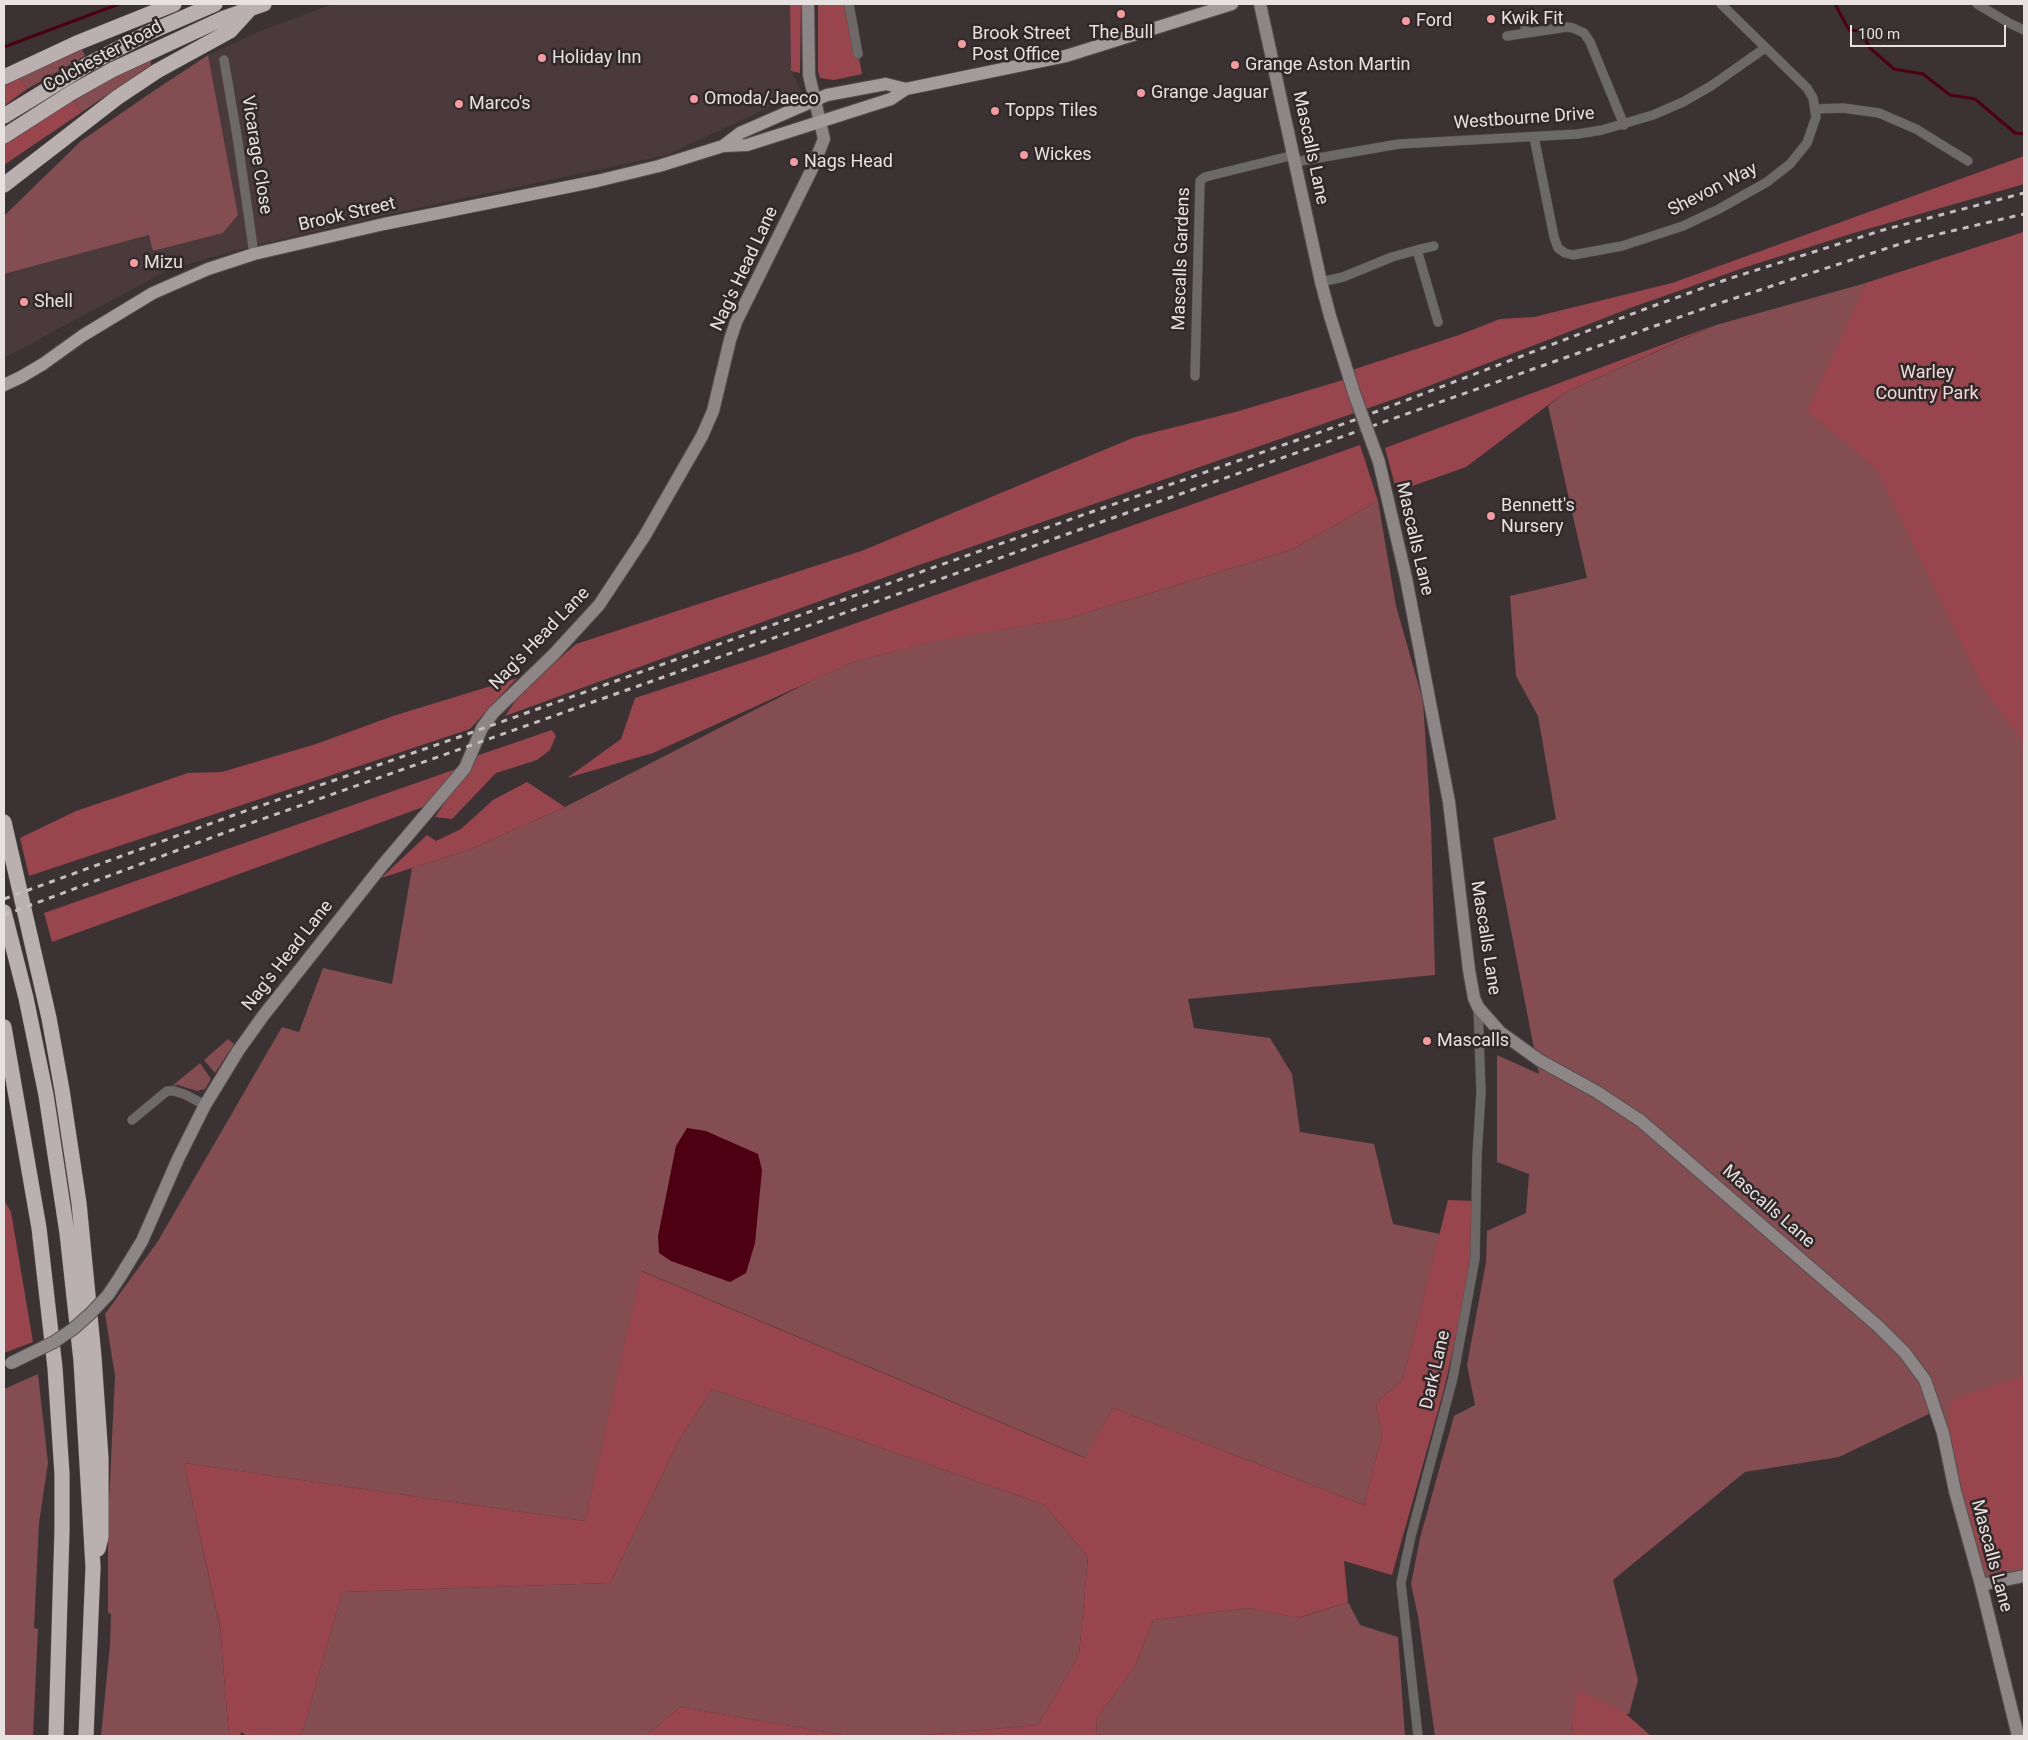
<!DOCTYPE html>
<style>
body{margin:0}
#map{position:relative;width:2028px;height:1740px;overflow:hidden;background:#3b3333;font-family:Roboto,sans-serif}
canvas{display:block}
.frame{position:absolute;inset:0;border:5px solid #e7e1e1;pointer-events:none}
.scale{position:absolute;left:1850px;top:25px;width:156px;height:22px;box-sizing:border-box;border:2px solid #e7e1e1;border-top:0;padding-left:6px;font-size:15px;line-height:18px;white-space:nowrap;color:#e7e1e1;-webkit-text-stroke:4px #312929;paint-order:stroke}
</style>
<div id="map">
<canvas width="2028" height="1740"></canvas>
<div class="frame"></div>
<div class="scale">100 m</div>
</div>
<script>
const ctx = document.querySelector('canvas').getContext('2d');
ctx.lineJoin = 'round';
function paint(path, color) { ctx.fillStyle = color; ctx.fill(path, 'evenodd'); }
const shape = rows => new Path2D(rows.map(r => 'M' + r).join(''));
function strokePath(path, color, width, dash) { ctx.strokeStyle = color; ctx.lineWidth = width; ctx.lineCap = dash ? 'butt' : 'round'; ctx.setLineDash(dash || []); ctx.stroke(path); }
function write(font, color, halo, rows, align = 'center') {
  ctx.font = font + ' Roboto,sans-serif'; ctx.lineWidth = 5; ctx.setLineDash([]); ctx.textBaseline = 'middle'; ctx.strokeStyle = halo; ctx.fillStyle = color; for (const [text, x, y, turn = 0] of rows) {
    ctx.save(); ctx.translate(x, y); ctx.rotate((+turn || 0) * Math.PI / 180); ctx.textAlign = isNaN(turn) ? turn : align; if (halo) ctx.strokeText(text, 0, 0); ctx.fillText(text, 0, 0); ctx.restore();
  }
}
const built = shape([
 [333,4,790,4,791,71,802,92,667,155,362,220,237,250,168,270,4,358,4,274,150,235,154,251,223,233,238,215,208,55,258,32]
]);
const green = shape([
 [82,49,85,56,27,89,19,78],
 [208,55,238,215,223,233,153,251,149,235,4,274,4,216,81,141,152,92],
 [151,59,151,65,82,112,72,98],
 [2024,232,2024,1577,1981,1585,1935,1411,1839,1457,1745,1472,1613,1580,1638,1680,1629,1714,1625,1713,1571,1723,1575,1736,1435,1736,1418,1616,1411,1584,1420,1538,1454,1416,1475,1405,1467,1365,1486,1262,1487,1231,1526,1213,1529,1174,1497,1162,1497,1055,1539,1074,1493,838,1556,819,1538,716,1516,676,1510,596,1587,578,1548,406,1564,393,1716,325,1866,283],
 [1378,501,1396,606,1423,701,1431,824,1435,975,1188,999,1194,1028,1270,1038,1292,1074,1300,1132,1374,1144,1393,1224,1440,1234,1403,1379,1376,1403,1382,1435,1364,1505,1113,1408,1086,1458,642,1271,585,1521,184,1463,220,1628,229,1736,101,1736,110,1645,111,1614,108,1613,108,1522,115,1376,105,1314,158,1241,282,1027,299,1032,323,968,392,984,412,868,471,849,565,807,817,678,853,662,947,638,1066,619,1291,550],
 [228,1039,234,1044,215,1073,204,1060],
 [200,1063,211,1079,205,1089,197,1091,178,1085,172,1086],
 [38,1374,48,1463,39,1523,34,1628,38,1629,33,1736,4,1736,4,1389],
 [712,1389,1045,1505,1088,1557,1079,1655,1038,1725,914,1736,849,1736,680,1707,646,1736,298,1736,304,1727,342,1592,610,1583,678,1442],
 [1348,1602,1360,1625,1398,1637,1405,1736,1096,1736,1097,1718,1135,1666,1153,1620,1249,1608,1299,1618]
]);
const forest = shape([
 [790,4,801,4,800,73,791,71],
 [818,4,849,4,862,74,834,80,820,78,818,71],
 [19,78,27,89,4,106,4,86],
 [72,98,82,112,4,165,4,143],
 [2024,156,2024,184,1857,232,1746,267,1633,307,1400,397,905,570,505,716,522,691,576,644,864,550,1135,437,1239,411,1343,380,1352,370,1459,335,1500,319,1534,317,1672,283],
 [2024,232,2024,743,1983,688,1876,468,1807,411,1866,283],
 [1715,325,1564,393,1466,467,1407,488,1402,511,1385,448],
 [1360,445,1378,501,1291,550,1066,619,941,640,853,662,653,753,567,778,621,739,635,698,766,655],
 [517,678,470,729,29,876,20,838,76,811,188,773,222,772,316,744,393,716],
 [552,730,556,736,550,750,537,760,496,773,452,819,435,817,476,756],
 [462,767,426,806,52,942,44,913],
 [527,782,565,807,471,849,381,878,427,835,436,841,461,829,493,800],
 [4,1200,11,1212,33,1342,4,1353],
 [1448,1200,1475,1201,1475,1257,1443,1393,1392,1575,1344,1561,1348,1602,1298,1618,1249,1608,1153,1620,1135,1666,1097,1718,1096,1736,914,1736,1038,1725,1079,1655,1088,1557,1045,1505,712,1389,678,1442,610,1583,342,1592,304,1727,298,1736,247,1736,241,1732,240,1736,229,1736,220,1627,184,1463,585,1521,641,1271,1085,1458,1113,1408,1364,1505,1382,1435,1376,1403,1403,1379],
 [2024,1376,2024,1567,2001,1571,1984,1565,1963,1500,1948,1432,1950,1403,1962,1396],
 [1578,1690,1629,1714,1626,1714,1651,1736,1575,1736,1571,1723],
 [680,1707,849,1736,646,1736]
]);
const water = shape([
 [687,1128,706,1131,758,1154,762,1170,755,1243,746,1273,730,1282,671,1261,659,1253,658,1236,676,1146]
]);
const stream = shape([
 [1835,4,1849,30,1860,31,1870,48,1894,69,1923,74,1950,95,1975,99,2015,133,2024,134],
 [4,47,119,4]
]);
const street = shape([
 [849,4,858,54],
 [1977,4,2009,23,2024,30],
 [1524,17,1526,33],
 [1507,36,1567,27,1573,28,1584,33,1590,42,1624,125],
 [224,60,237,136,254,254],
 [1815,109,1843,108,1879,113,1916,129,1968,161],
 [1534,137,1554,237,1558,248,1565,253,1573,255,1622,246,1683,226,1719,209,1767,182,1790,164,1807,143,1816,117,1813,98,1807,88,1721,4],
 [1295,162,1399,144,1578,134,1602,130,1653,115,1683,102,1711,86,1765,48],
 [1417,250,1434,246],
 [1321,282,1343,277,1392,257,1417,250,1438,322],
 [1195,376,1200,181,1205,177,1294,155],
 [1480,1046,1500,1032],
 [132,1120,167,1091,174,1091,184,1094,205,1105],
 [1418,1736,1401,1583,1411,1536,1453,1378,1475,1259,1477,1156,1481,1092,1478,1007]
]);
const secondary = shape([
 [1260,4,1321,282,1330,316,1354,393],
 [1379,462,1406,578,1449,802,1469,970,1474,998,1478,1007,1500,1032,1539,1060,1597,1092,1641,1121,1878,1326,1905,1353,1925,1380,1943,1433,1955,1491,1981,1585,2018,1736],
 [120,1277,142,1241,178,1159,205,1105,238,1051,263,1016,381,867,465,768,482,728,493,713,554,654,599,605,644,537,702,436,713,411,730,340,736,322,811,171,824,139,809,75,808,4],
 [1981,1585,2024,1576]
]);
const primary = shape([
 [723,146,740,133,827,95,886,84,906,89],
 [4,385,21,377,43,364,82,336,153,293,208,269,254,254,384,224,597,181,659,166,723,146,747,145,891,99,906,89,1066,56,1232,4]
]);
const highway = shape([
 [4,77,77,43,174,4],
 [4,116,87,65,148,33,215,4],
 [4,136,71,93,112,70,224,18,264,4],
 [4,185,118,97,157,71,230,31,251,8],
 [4,822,49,1018,62,1090,79,1203,94,1357,101,1458,101,1537,98,1549],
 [4,912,26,998,46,1095,67,1233,81,1361,93,1567,86,1736],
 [4,1027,39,1228,55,1368,62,1474,62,1530,56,1736]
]);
const rail = shape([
 [4,899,234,815,459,737,974,553,1349,422,1645,309,1728,279,1883,230,2024,193],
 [4,915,240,827,1714,305,1909,241,2024,214]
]);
const secondaryBridge = shape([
 [1354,393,1379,462],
 [11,1363,54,1342,73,1329,91,1313,108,1295,120,1277]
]);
const markers = [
 [1121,14,5,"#f49aa1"],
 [1491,19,5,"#f49aa1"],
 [1406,21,5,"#f49aa1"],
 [962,44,5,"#f49aa1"],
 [542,58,5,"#f49aa1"],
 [1235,65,5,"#f49aa1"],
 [1141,93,5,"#f49aa1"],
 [694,99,5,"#f49aa1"],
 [459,104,5,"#f49aa1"],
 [995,111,5,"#f49aa1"],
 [1024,155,5,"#f49aa1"],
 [794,162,5,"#f49aa1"],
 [134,263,5,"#f49aa1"],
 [24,302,5,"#f49aa1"],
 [1491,516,5,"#f49aa1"],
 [1427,1041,5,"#f49aa1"]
];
const poiNames = [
 ["Kwik Fit",1501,19],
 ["Ford",1416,21],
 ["The Bull",1121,33,"center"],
 ["Brook Street",972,34],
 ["Post Office",972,55],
 ["Holiday Inn",552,58],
 ["Grange Aston Martin",1245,65],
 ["Grange Jaguar",1151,93],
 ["Omoda/Jaeco",704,99],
 ["Marco's",469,104],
 ["Topps Tiles",1005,111],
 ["Wickes",1034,155],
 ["Nags Head",804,162],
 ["Mizu",144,263],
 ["Shell",34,302],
 ["Bennett's",1501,506],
 ["Nursery",1501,527],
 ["Mascalls",1437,1041]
];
const streetNames = [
 ["Colchester Road",103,57,-28],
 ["Westbourne Drive",1524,119,-4],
 ["Mascalls Lane",1310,148,78],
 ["Vicarage Close",256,155,81],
 ["Shevon Way",1713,190,-27],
 ["Brook Street",347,215,-13],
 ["Mascalls Gardens",1182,259,-88],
 ["Nag's Head Lane",745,269,-65],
 ["Mascalls Lane",1414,539,77],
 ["Nag's Head Lane",540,639,-46],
 ["Mascalls Lane",1485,938,81],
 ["Nag's Head Lane",288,956,-52],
 ["Mascalls Lane",1768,1207,41],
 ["Dark Lane",1436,1370,-77],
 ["Mascalls Lane",1991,1556,75]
];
const parkNames = [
 ["Warley",1927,373],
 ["Country Park",1927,394]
];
paint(built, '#4a3a3b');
paint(green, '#834d51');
paint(forest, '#98454e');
paint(water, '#4d0012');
strokePath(stream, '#4d0012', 3);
strokePath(street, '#574f4f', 10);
strokePath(secondary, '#574f4f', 14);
strokePath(primary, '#574f4f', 14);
strokePath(highway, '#574f4f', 16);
strokePath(street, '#6d6969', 9);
strokePath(secondary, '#8d8686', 12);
strokePath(primary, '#a49c9c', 12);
strokePath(highway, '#bab0b0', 15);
strokePath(rail, '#c4bebe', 3, [6, 6]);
strokePath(secondaryBridge, '#574f4f', 14, []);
strokePath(secondaryBridge, '#8d8686', 12);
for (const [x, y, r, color] of markers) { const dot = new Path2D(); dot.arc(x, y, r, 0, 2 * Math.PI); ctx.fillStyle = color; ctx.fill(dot); strokePath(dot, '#312929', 2); }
write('18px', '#e7e1e1', '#312929', poiNames, 'left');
write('18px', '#e7e1e1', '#312929', streetNames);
write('18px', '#f2d8d9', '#312929', parkNames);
</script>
